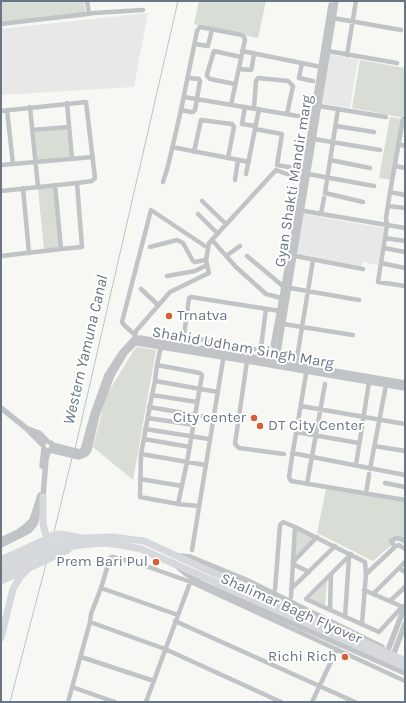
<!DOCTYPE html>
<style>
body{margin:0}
#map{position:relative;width:406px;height:703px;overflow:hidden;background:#f7f7f4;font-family:Karla,sans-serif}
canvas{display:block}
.frame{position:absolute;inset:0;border:2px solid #687683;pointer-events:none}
</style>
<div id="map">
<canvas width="406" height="703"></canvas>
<div class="frame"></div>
</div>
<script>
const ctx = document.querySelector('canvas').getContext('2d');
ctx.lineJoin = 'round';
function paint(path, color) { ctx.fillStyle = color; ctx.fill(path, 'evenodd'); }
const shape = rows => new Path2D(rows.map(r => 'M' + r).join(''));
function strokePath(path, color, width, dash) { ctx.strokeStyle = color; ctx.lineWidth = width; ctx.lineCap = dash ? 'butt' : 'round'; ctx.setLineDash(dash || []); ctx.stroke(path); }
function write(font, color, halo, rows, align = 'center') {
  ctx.font = font + ' Karla,sans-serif'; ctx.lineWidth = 4; ctx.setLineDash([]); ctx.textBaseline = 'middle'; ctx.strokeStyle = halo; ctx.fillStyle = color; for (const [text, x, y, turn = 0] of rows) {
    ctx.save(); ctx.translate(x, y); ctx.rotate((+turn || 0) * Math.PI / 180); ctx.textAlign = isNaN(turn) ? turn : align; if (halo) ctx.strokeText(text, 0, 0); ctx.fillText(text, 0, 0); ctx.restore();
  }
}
const built = shape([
 [148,13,134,87,1,95,1,29],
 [328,54,358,59,350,108,320,103],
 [303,214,384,228,378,265,363,262,362,266,296,255]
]);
const green = shape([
 [1,1,84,1,86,17,1,25],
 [199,1,266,1,258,38,194,24],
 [360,60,405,68,405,118,352,108],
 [390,117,402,119,393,180,379,178],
 [67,129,70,158,37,161,35,132],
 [54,187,60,249,44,250,38,189],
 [138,347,156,350,133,480,93,447,106,396,134,350],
 [326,489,405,502,405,545,397,540,373,561,317,533],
 [297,530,314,538,295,557],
 [327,581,325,605,310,599]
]);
const stream = shape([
 [75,449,178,1],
 [54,532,72,458],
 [10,702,46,564]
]);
const minor = shape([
 [87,1,89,14],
 [333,18,401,30],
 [1,24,94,13,143,10],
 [195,44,208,46,212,29],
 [242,51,321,67],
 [328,51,397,63],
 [347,55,356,1],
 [302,63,299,78,313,81],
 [239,69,251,70,252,67,254,53],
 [235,84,210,79,207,76,207,74,214,51,241,57],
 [184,97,316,119],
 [67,103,72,159],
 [319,106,386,117],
 [30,107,38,187],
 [245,107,242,124,255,126],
 [254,108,256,81,258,78,288,81,293,86,287,114],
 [338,109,325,193,363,202],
 [7,110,13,164],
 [181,110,191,112,193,112,195,110,200,81,199,79,188,78],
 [1,111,86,102,95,178,92,181,77,183,1,191],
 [405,119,403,119,390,192,386,218,387,225,378,282,405,286],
 [336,126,374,132],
 [255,129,282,134,277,165,305,170],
 [32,130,69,127],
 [314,139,380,150],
 [398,144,405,146],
 [172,147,249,162],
 [194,152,201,120,232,124,234,127,228,158],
 [330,160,370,168],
 [1,165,93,157],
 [395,166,405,168],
 [246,174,259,109],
 [308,174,374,186],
 [235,180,238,160],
 [163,182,168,166,181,110,197,31,200,27,242,35,244,37,245,40,231,105],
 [55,185,61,249,82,247,77,183],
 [23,188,29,253],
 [390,192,405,195],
 [202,201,226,224],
 [388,206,405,208],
 [298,210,405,228],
 [198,214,218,234],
 [321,214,324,198],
 [385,238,405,241],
 [212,240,236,267,266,294,285,299],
 [150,247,177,240,183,243,193,261,195,262,206,260],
 [384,248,405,252],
 [1,256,61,249],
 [226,256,240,246],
 [247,256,284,287,359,300],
 [295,256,363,269],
 [381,263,405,268],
 [167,276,195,271,207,265],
 [141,289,158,305],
 [266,309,261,347,259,350,187,337,184,335,189,298,191,297,280,311],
 [283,324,353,335],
 [135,335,124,325,122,322,151,210,208,248],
 [134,341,136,331,170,292,209,273,206,260,209,243,276,170,303,180],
 [247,361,235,444,239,448,284,454],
 [296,364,313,260],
 [157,365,200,373,202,375,187,462,178,504,140,497,141,454,152,395,155,381,157,365,161,346],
 [307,368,292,457,289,477,291,481,405,500],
 [155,381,218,392],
 [152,395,197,402],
 [301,406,405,424],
 [149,407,213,418],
 [148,418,194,425],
 [145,429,209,439],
 [296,432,359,443],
 [144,439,190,447],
 [374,446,405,451],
 [292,453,405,475],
 [141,454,205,465],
 [356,465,369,382],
 [370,469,386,385],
 [140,479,182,486],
 [385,483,405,487],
 [307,484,325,384],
 [366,494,369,474],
 [178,504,198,506],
 [395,547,391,541,396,538,405,540],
 [192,550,224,354],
 [351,554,306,599,379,632,402,607],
 [293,562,317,537],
 [293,564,309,572],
 [399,568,405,572],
 [366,574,396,546,399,545,405,549],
 [291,589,335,546],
 [275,590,280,525,283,522,295,527,365,562,366,574,362,624],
 [364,590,403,607],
 [373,594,405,562],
 [291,597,295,527],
 [390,601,405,587],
 [330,609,331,574],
 [178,615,101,588,110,558,112,557,137,563,191,582,405,681],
 [345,617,349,557],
 [175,621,355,702],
 [90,622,91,614,101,588],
 [81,657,154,681],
 [72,687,115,702],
 [68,702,90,622,165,649,281,702],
 [146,702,191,580],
 [312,702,337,649]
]);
const tertiary = shape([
 [270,363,298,210,331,5],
 [276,364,336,1],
 [1,408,26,428,43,445],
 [28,429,39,433,47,441],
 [51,443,52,445,80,452,83,450,93,414,107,375,122,352,134,339,140,338,405,383],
 [50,450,79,457,86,454,89,450,97,415,112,375,125,353,134,344,137,343,253,362,405,388],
 [42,466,44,449],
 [1,540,18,532,26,526,32,520,40,495],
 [1,545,29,531,35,524,43,497,46,459,49,450],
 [179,556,190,557,246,580,382,647],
 [179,568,188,575,203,584,405,673],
 [388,650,405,606],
 [394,653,405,624]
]);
const primary = shape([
 [43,497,43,524,46,535,49,536,61,534,77,537],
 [1,560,42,541,54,542],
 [1,567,47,546,58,542,81,538,112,537,144,541,405,661],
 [1,573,44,553,56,549,81,545,103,543,121,545,141,549,405,667],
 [1,581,68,550],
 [1,638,13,589,20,577,26,571]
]);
const markers = [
 [169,316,4,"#d85f33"],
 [254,418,4,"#d85f33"],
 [260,426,4,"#d85f33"],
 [156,562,4,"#d85f33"],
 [345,657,4,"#d85f33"]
];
const streetNames = [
 ["Gyan Shakti Mandir marg",294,181,-81],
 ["Shahid Udham Singh Marg",243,348,10],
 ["Shalimar Bagh Flyover",291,609,24]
];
const poiNames = [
 ["Trnatva",177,316,"left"],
 ["City center",246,418],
 ["DT City Center",268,426,"left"],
 ["Prem Bari Pul",148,562],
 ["Richi Rich",337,657]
];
const waterNames = [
 ["Western Yamuna Canal",86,350,-77]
];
paint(built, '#e7e8e7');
paint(green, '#d8ddd5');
strokePath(stream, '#bac4c9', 1);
strokePath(minor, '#c0c4c7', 4.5);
strokePath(tertiary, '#c0c4c7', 5.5);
strokePath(primary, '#d5d9dc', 7);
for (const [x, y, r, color] of markers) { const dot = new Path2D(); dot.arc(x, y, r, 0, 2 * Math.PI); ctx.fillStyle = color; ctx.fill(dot); strokePath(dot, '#fff', 1.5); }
write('15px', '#687683', '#fff', streetNames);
write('15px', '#687683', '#fff', poiNames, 'right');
write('italic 16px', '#63777f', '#fff', waterNames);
</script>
